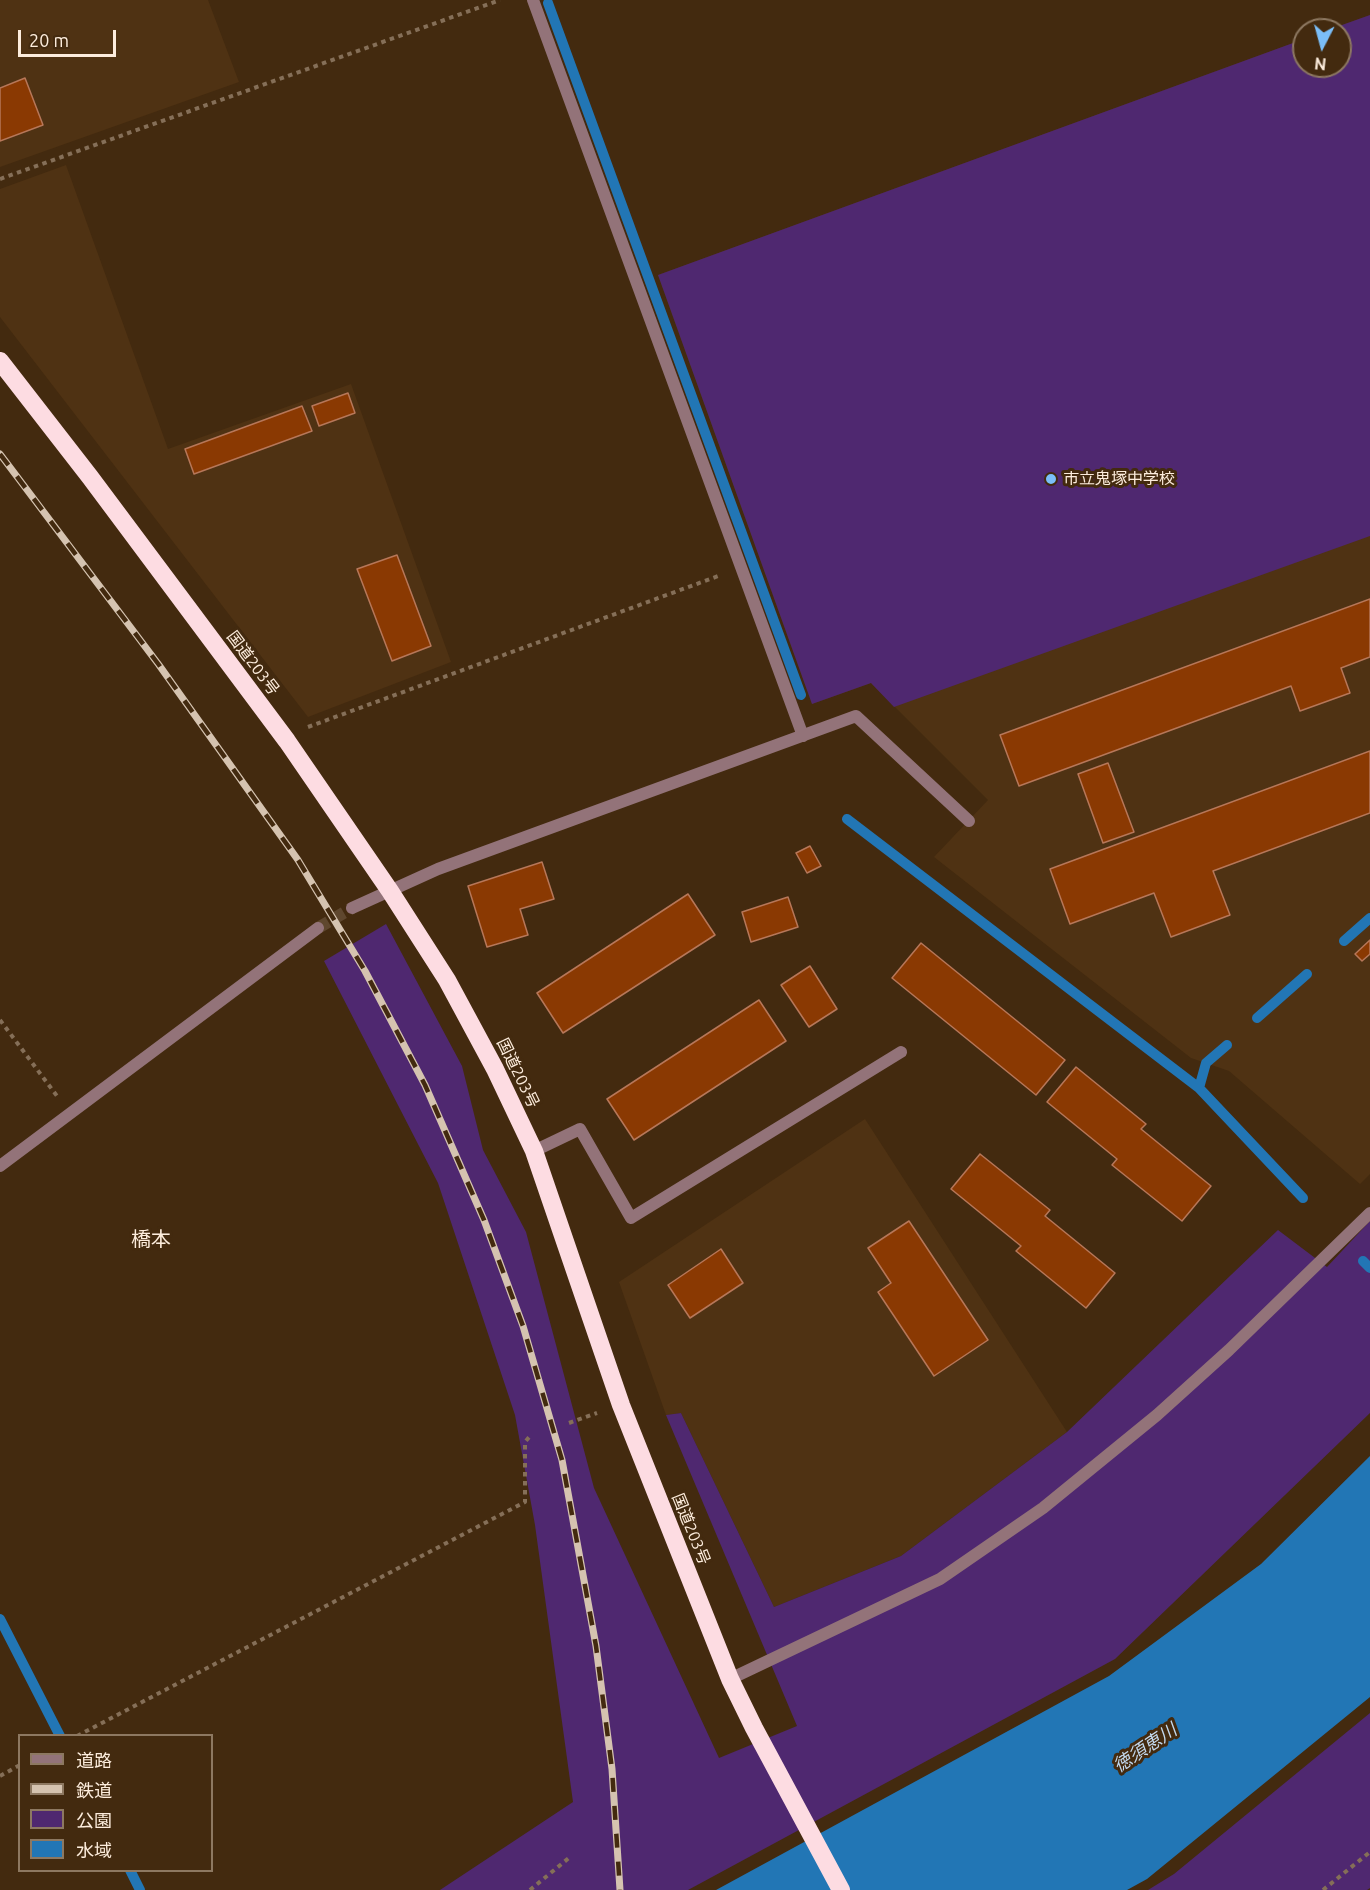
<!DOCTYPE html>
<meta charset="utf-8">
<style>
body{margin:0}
#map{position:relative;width:1370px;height:1890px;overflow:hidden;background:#432a0f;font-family:Ubuntu,"Noto Sans JP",sans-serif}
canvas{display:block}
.legend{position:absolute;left:18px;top:1734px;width:195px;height:138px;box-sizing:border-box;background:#432a0f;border:2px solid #8d7861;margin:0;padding:8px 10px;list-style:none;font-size:18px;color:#fdeddd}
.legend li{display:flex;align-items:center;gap:12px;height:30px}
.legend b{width:30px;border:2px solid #8d7861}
.north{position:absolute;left:1292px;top:18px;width:60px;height:60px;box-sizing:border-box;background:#432a0f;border:2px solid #8d7861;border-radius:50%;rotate:186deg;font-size:16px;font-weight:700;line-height:24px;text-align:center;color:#fdeddd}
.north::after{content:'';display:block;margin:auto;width:21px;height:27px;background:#7bbef8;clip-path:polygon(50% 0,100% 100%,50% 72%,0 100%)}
.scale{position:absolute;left:18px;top:30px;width:98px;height:27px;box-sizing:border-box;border:3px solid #fdeddd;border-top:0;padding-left:8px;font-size:18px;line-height:21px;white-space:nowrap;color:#fdeddd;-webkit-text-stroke:4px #432a0f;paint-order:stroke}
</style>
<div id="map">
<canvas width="1370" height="1890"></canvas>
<ul class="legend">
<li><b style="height:8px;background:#937379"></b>道路</li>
<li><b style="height:8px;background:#d5c3b0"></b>鉄道</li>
<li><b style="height:16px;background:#4f2870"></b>公園</li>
<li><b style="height:16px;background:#2276b5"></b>水域</li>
</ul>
<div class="north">N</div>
<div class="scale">20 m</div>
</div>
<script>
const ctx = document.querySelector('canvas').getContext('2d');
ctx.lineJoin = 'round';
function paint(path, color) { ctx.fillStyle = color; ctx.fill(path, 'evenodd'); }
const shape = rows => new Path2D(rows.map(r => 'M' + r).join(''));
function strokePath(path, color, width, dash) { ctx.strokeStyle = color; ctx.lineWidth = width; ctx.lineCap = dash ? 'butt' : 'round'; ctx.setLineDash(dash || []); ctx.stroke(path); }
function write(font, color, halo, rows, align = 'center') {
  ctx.font = font + ' Ubuntu,"Noto Sans JP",sans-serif'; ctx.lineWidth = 6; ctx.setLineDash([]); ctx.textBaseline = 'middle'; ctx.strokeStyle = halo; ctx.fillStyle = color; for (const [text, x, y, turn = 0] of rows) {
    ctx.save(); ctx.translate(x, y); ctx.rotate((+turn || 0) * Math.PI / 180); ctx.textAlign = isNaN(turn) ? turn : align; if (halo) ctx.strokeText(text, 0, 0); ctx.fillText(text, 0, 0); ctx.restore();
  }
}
const built = shape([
 [0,0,208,0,239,82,0,167],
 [1370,15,1370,1174,1360,1184,1229,1071,1191,1058,934,857,988,800,871,683,812,704,658,275,1304,39,1304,66,1340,66,1340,30,1328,30],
 [66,165,168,449,351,384,451,662,308,717,0,317,0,189],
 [865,1119,1067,1432,901,1556,774,1607,681,1413,666,1415,619,1282]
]);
const green = shape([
 [1370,15,1370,536,894,707,871,683,812,704,658,275,1304,39,1304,66,1340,66,1340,30,1328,30],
 [386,924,462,1066,483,1150,526,1232,594,1488,719,1758,797,1726,666,1415,681,1413,774,1607,901,1556,1067,1432,1278,1230,1327,1267,1370,1221,1370,1413,1115,1659,688,1890,440,1890,573,1802,535,1525,515,1415,438,1183,324,961],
 [1370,1713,1370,1888,1367,1890,1148,1890,1174,1874]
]);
const water = shape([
 [1370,1456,1370,1697,1147,1879,1127,1890,716,1890,1109,1676,1261,1564]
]);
const stream = shape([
 [548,3,801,695],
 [847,819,1199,1088,1303,1198],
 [1344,941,1370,918],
 [1257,1018,1307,974],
 [1199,1088,1206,1063,1227,1045],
 [1363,1261,1370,1268],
 [0,1619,60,1736],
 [130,1870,140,1890]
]);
const building = shape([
 [25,78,43,125,0,141,0,88,25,78],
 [348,393,355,413,319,426,312,406,348,393],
 [302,406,312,431,194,474,185,449,302,406],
 [397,555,431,646,392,661,357,569,397,555],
 [1370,599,1370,657,1341,668,1350,693,1300,711,1291,686,1019,786,1000,735,1370,599],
 [1370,751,1370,813,1213,871,1230,915,1171,937,1154,893,1070,924,1050,869,1370,751],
 [1108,763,1134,832,1103,843,1078,774,1108,763],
 [810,846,821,866,807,873,796,853,810,846],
 [542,862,554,899,520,909,528,935,487,947,468,886,542,862],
 [688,894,715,935,563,1033,537,993,688,894],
 [788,897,798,927,751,942,742,912,788,897],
 [1370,940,1370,954,1362,961,1355,954,1370,940],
 [921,943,1065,1060,1036,1095,892,978,921,943],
 [810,966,837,1009,809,1027,781,985,810,966],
 [759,1000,786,1041,634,1140,607,1099,759,1000],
 [1076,1067,1146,1124,1141,1129,1211,1186,1182,1221,1112,1165,1117,1159,1047,1102,1076,1067],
 [980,1154,1050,1210,1045,1216,1115,1273,1086,1308,1016,1251,1021,1246,951,1189,980,1154],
 [909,1221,988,1340,934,1376,878,1292,891,1283,868,1248,909,1221],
 [721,1249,743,1283,690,1318,668,1285,721,1249]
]);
const streetTunnel = shape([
 [318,928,352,908]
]);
const path = shape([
 [0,179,500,0],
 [308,727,721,575],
 [0,1020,57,1096],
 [569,1423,597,1413],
 [77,1736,525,1502,525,1442,531,1435],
 [0,1776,20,1765],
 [530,1890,570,1857],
 [1323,1890,1370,1852]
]);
const lane = shape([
 [534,1151,580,1129,631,1218,901,1052],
 [730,1679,940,1579,1043,1508,1157,1415,1229,1350,1370,1213]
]);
const street = shape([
 [533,0,803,736],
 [352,908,438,869,856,716,969,821],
 [0,1166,318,928]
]);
const highway = shape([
 [0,361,90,477,287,741,390,891,447,980,495,1069,534,1151,621,1405,730,1679,754,1728,841,1890]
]);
const rail = shape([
 [0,454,159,665,298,860,365,971,425,1085,484,1220,523,1326,562,1460,596,1646,612,1769,620,1890]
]);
const markers = [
 [1051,479,6,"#7bbef8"]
];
const poiNames = [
 ["市立鬼塚中学校",1063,479]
];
const streetNames = [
 ["国道203号",253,663,53],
 ["国道203号",518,1073,64],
 ["国道203号",691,1529,68]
];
const waterNames = [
 ["徳須恵川",1145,1748,-34]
];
const quarterNames = [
 ["橋本",151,1239]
];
paint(built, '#4f3213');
paint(green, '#4f2870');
paint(water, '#2276b5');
strokePath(stream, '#2276b5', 10);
paint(building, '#8a3902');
strokePath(building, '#b77759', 1.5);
strokePath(streetTunnel, '#5f472e', 12, [12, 6]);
strokePath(path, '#856f58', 4, [4.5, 4.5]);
strokePath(lane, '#937379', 12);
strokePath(street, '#937379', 12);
strokePath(highway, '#fddce2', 18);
strokePath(rail, '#d5c3b0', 7);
strokePath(rail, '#432a0f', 4.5, [14]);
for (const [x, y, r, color] of markers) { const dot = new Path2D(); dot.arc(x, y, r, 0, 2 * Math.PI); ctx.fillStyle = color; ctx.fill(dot); strokePath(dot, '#432a0f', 2); }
write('16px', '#fdeddd', '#432a0f', poiNames, 'left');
write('16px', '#fdeddd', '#432a0f', streetNames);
write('italic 18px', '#c3d9ee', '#432a0f', waterNames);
write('20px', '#fdeddd', '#432a0f', quarterNames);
</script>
